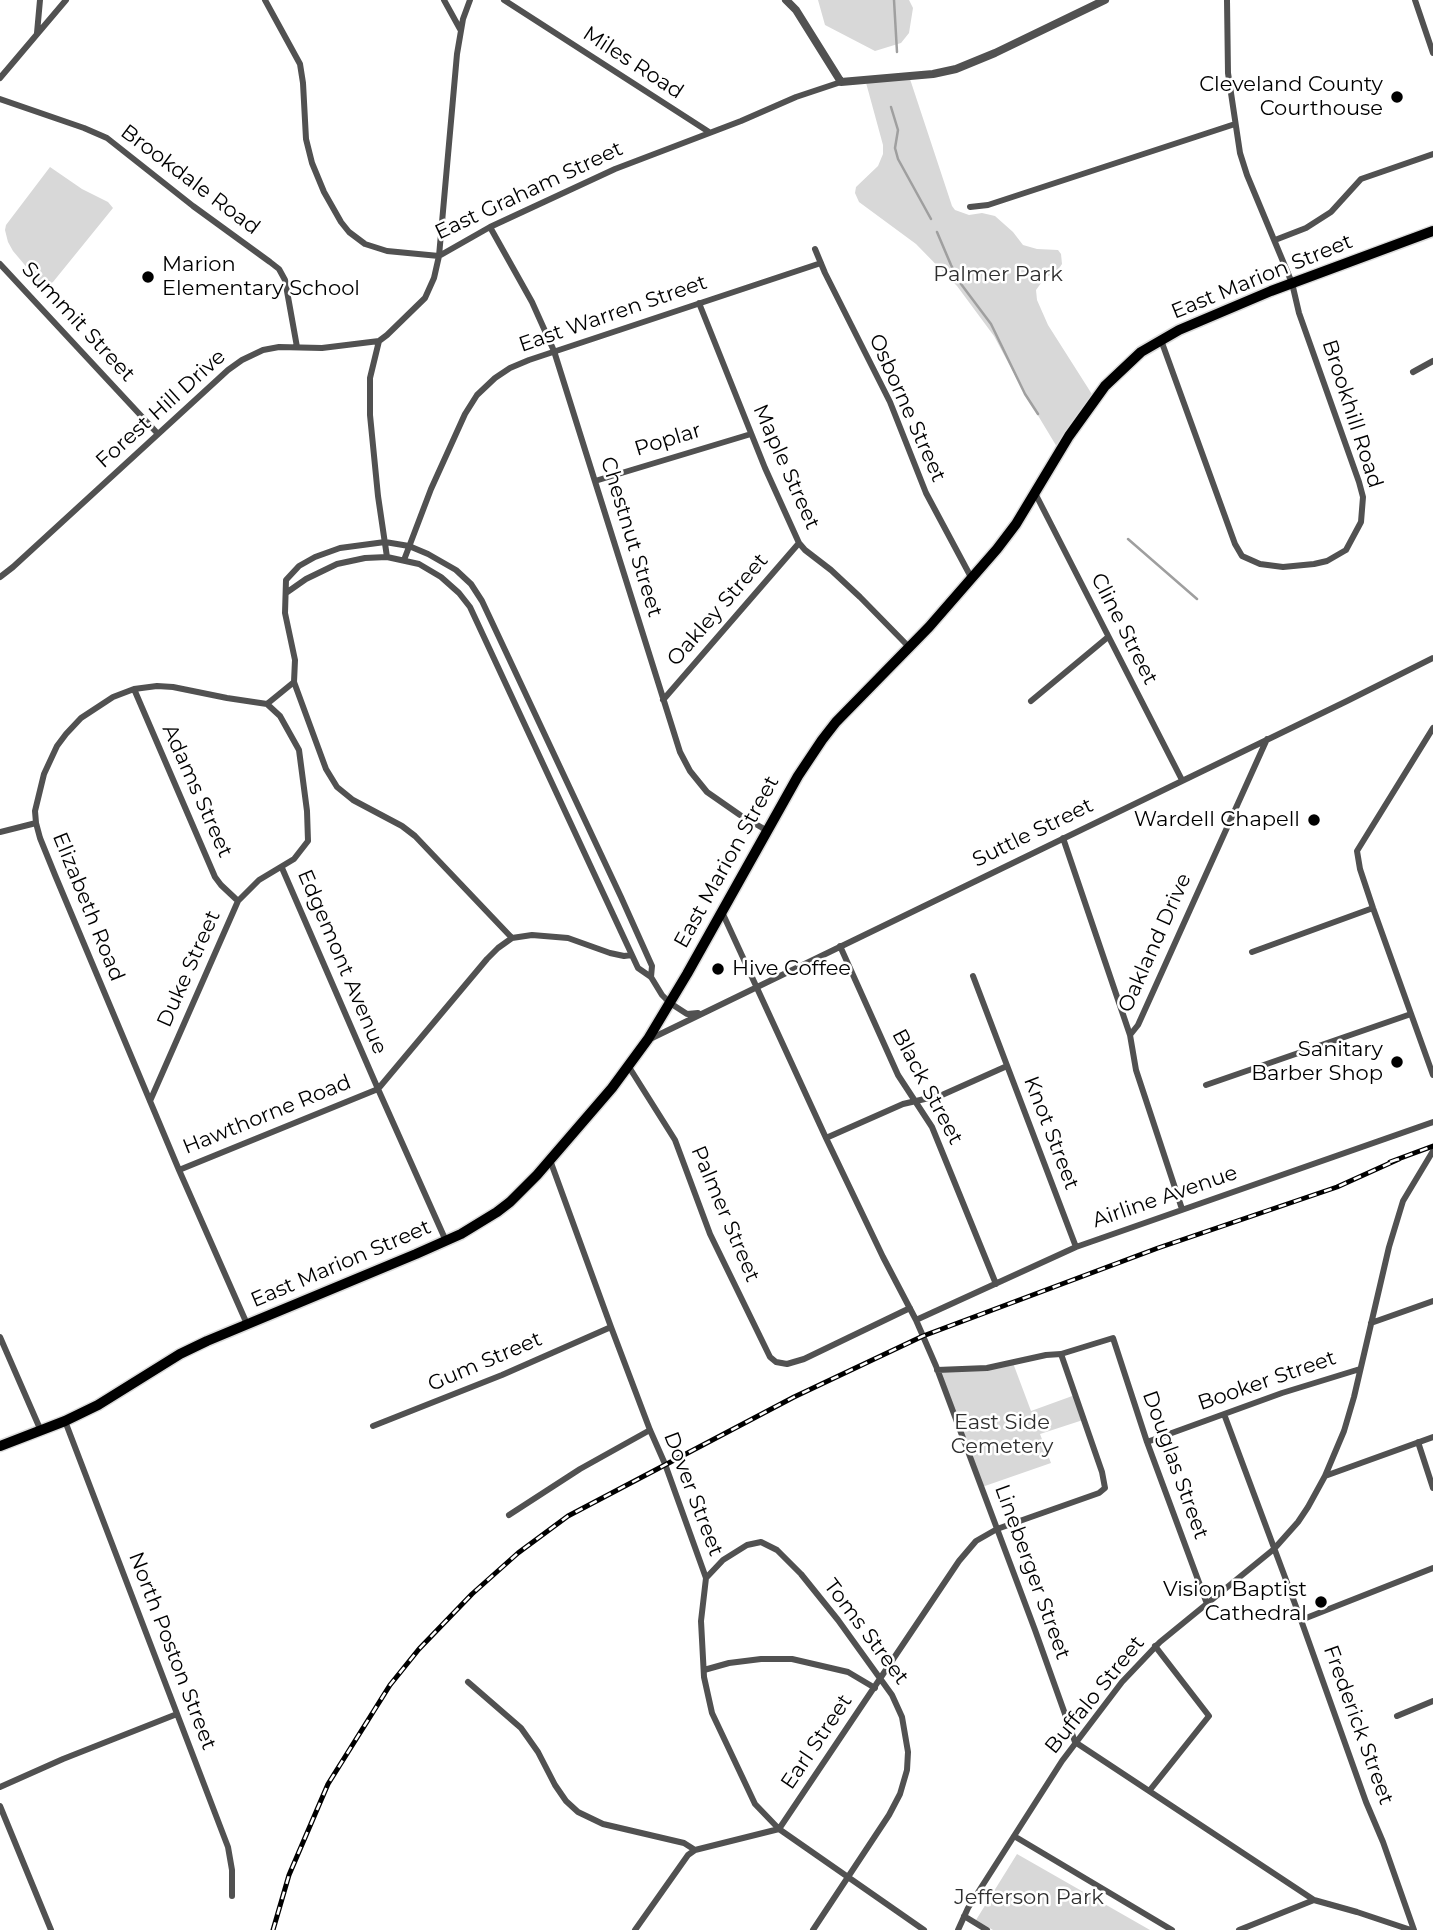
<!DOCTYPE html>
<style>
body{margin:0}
canvas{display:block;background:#fff}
</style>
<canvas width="1433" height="1930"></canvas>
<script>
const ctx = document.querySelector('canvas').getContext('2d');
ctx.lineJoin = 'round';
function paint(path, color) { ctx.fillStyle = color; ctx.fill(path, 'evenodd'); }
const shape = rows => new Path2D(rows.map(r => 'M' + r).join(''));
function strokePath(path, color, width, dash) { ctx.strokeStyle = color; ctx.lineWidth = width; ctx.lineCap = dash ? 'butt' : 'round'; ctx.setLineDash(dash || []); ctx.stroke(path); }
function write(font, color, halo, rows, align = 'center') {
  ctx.font = font + ' Montserrat,sans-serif'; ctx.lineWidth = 5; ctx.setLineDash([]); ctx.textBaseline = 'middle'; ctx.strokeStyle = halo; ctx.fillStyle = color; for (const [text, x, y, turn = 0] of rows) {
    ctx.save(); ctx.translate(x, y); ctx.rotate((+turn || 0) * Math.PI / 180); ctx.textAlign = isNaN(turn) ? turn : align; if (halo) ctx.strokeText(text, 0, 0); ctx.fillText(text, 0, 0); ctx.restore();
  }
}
const green = shape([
 [818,0,909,0,913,8,909,33,901,43,875,51,825,25],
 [909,76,952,206,955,210,969,215,982,213,995,216,1013,232,1023,245,1037,249,1058,250,1061,254,1062,264,1058,270,1044,279,1036,290,1037,300,1048,325,1095,399,1060,452,1025,394,994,336,957,286,916,244,859,202,855,193,856,187,878,166,883,154,883,145,865,79],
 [50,167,82,189,108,202,113,208,53,282,46,286,40,283,13,251,8,242,5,230,6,225],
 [1013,1363,1031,1411,1075,1395,1083,1420,1040,1434,1051,1463,982,1487,937,1370],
 [1017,1854,1150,1930,993,1930,976,1920]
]);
const stream = shape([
 [894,0,897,52],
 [891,107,898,130,895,148,898,159,931,219],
 [937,232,951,265,961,284,991,324,1025,394,1038,414],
 [1128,539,1197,599]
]);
const minor = shape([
 [265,0,300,64,303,83,306,139,312,163,324,192,341,222,349,232,365,244,387,251,439,256,490,227,615,169,741,121,796,97,841,82],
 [444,0,460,29],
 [504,0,709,132],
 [1415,0,1433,53],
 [37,33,40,0],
 [0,78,66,0],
 [0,99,84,128,107,138,193,206,270,262,279,269,285,280,297,347],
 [970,207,988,205,1235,124],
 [490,227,532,302,554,351,680,752,690,771,707,792,740,815,766,830],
 [1275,240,1306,228,1331,212,1361,179,1433,154],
 [815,249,825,273,890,402,926,493,972,579],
 [0,264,158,434],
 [699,303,765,468,799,543,805,550,831,570,860,597,909,647],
 [1161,340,1235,544,1242,556,1260,564,1283,567,1314,564,1327,561,1346,550,1361,522,1363,497,1359,482,1299,313,1292,283,1247,175,1240,153,1228,73,1227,0],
 [1413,372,1433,361],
 [595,481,751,434],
 [1035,493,1182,780],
 [387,557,378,496,370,415,370,378,379,341,387,335,425,298,434,278,439,256,457,54,463,19,470,0],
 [404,560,431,489,465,414,477,395,495,378,510,368,529,360,821,263],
 [0,577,13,567,228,370,242,360,263,350,279,347,322,348,379,341],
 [286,593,306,579,337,564,365,558,387,557,419,564,441,577,459,593,470,607,638,968,651,977,662,995,670,1003,687,1014,698,1013],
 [134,689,215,877,221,885,238,901],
 [663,700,799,543],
 [1031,701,1108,637],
 [1433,728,1357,851,1360,869,1373,908,1433,1075],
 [0,832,36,823],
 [1063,838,1130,1035],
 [282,868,378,1089,446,1241],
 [722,912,826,1138,883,1257,916,1320,936,1366,1035,1630,1075,1742,1314,1900,1357,1912,1411,1930],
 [512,938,415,836,402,826,353,800,337,787,326,769,294,682,295,660,285,613,286,580,299,566,315,557,340,548,385,542,409,546,428,554,456,570,471,584,482,601,621,897,652,966,651,977],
 [840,946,898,1075,932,1127,996,1284],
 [1252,952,1373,908],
 [973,976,1076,1247],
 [650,1039,1347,701,1433,658],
 [629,1067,675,1140,710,1234,770,1357,776,1362,787,1364,804,1359,910,1308],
 [1206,1085,1411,1014],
 [150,1101,238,901,259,880,294,859,308,841,307,811,299,750,280,716,267,704],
 [826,1138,903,1104,942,1095,1007,1066],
 [550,1160,611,1327,650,1430,665,1464,706,1578,701,1621,704,1677,712,1713,755,1804,779,1829,924,1930],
 [179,1170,378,1089,487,959,498,948,512,938,532,935,568,938,610,953,624,956,632,955],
 [1182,1209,1136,1070,1130,1035,1138,1025,1267,739],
 [916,1320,1076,1247,1433,1122],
 [1371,1323,1433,1301],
 [247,1324,179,1170,55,875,40,838,36,823,35,811,44,774,57,746,66,734,81,718,113,697,134,689,157,686,173,687,227,698,267,704,294,682],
 [0,1337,41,1431],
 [937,1370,987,1368,1046,1355,1061,1354,1113,1338,1147,1442,1207,1604],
 [1224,1414,1301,1620,1366,1802,1383,1842,1414,1930],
 [65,1421,228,1847,232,1870,232,1896],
 [373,1426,502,1375,611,1327],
 [1147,1442,1282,1393,1360,1369],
 [1418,1442,1433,1488],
 [1325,1476,1433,1437],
 [509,1515,580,1469,650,1430],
 [706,1578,723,1560,747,1545,761,1542,777,1550,801,1574,838,1620,892,1695,902,1717,908,1752,907,1770,900,1794,889,1815,813,1930],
 [1301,1620,1433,1568],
 [704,1670,729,1663,761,1659,792,1659,848,1672,875,1688],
 [468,1682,521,1728,538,1752,555,1785,566,1801,578,1812,603,1824,684,1843,695,1850],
 [1397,1716,1433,1701],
 [0,1787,63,1759,177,1714],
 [1150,1790,1209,1716,1155,1646],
 [0,1806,51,1930],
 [1014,1836,1172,1930],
 [964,1916,987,1930],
 [635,1930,688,1855,695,1850,779,1829,959,1561,976,1541,997,1529,1099,1493,1105,1488,1102,1472,1061,1354],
 [958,1930,968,1908,1062,1761,1122,1682,1160,1642,1274,1549,1298,1522,1308,1507,1325,1476,1344,1431,1354,1397,1389,1247,1403,1201,1433,1151],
 [1239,1930,1314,1900]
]);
const tertiary = shape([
 [786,0,796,10,841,82,933,74,956,69,995,53,1105,0]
]);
const primary = shape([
 [0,1446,65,1421,98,1405,180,1354,207,1341,416,1254,461,1234,497,1212,510,1202,537,1175,612,1088,648,1039,687,974,798,776,822,740,836,722,929,627,997,549,1016,524,1069,436,1105,386,1141,352,1179,330,1271,291,1433,231]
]);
const rail = shape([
 [1390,1162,1433,1146],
 [273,1930,289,1875,328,1784,390,1685,419,1649,472,1594,518,1553,568,1516,794,1397,923,1336,1158,1248,1337,1187,1399,1159]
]);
const markers = [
 [1397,97,7,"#000"],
 [148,277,7,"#000"],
 [1314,820,7,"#000"],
 [718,969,7,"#000"],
 [1397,1062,7,"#000"],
 [1321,1602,7,"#000"]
];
const streetNames = [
 ["Miles Road",633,63,33],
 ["Brookdale Road",190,180,37],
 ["East Graham Street",529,191,-25],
 ["East Marion Street",1262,277,-22],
 ["East Warren Street",613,314,-19],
 ["Summit Street",78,322,47],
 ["Osborne Street",907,408,66],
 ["Forest Hill Drive",161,409,-42],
 ["Brookhill Road",1352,414,72],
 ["Poplar",668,440,-17],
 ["Maple Street",786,467,66],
 ["Chestnut Street",631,537,73],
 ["Oakley Street",718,610,-49],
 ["Cline Street",1124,629,63],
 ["Adams Street",197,791,66],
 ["Suttle Street",1033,833,-26],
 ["East Marion Street",727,862,-61],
 ["Elizabeth Road",88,907,68],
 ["Oakland Drive",1155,943,-66],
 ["Edgemont Avenue",342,962,67],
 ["Duke Street",189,969,-66],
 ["Black Street",927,1087,62],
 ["Hawthorne Road",267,1115,-22],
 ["Knot Street",1051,1133,69],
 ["Airline Avenue",1165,1197,-19],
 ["Palmer Street",725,1214,67],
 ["East Marion Street",341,1264,-23],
 ["Gum Street",485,1362,-23],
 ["Booker Street",1267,1381,-19],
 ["Douglas Street",1175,1465,70],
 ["Dover Street",693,1494,69],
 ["Lineberger Street",1032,1572,70],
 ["Toms Street",866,1632,53],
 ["North Poston Street",172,1651,69],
 ["Buffalo Street",1095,1695,-51],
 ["Frederick Street",1358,1725,70],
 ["Earl Street",817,1742,-56]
];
const poiNames = [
 ["Cleveland County",1383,85],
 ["Courthouse",1383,109],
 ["Marion",162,265,"left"],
 ["Elementary School",162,289,"left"],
 ["Wardell Chapell",1300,820],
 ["Hive Coffee",732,969,"left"],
 ["Sanitary",1383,1050],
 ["Barber Shop",1383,1074],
 ["Vision Baptist",1307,1590],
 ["Cathedral",1307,1614]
];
const parkNames = [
 ["Palmer Park",998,275],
 ["East Side",1002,1423],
 ["Cemetery",1002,1447],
 ["Jefferson Park",1029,1898]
];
paint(green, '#d8d8d8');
strokePath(stream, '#9f9f9f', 2.5);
strokePath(primary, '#dbdbdb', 13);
strokePath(minor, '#515151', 6);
strokePath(tertiary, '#515151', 8);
strokePath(primary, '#000', 10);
strokePath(rail, '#000', 5);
strokePath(rail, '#fff', 2.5, [8]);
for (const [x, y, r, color] of markers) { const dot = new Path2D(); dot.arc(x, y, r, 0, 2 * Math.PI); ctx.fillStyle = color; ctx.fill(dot); strokePath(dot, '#fff', 2.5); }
write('21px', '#000', '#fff', streetNames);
write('21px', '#000', '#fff', poiNames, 'right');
write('21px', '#2f2f2f', '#fff', parkNames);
</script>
